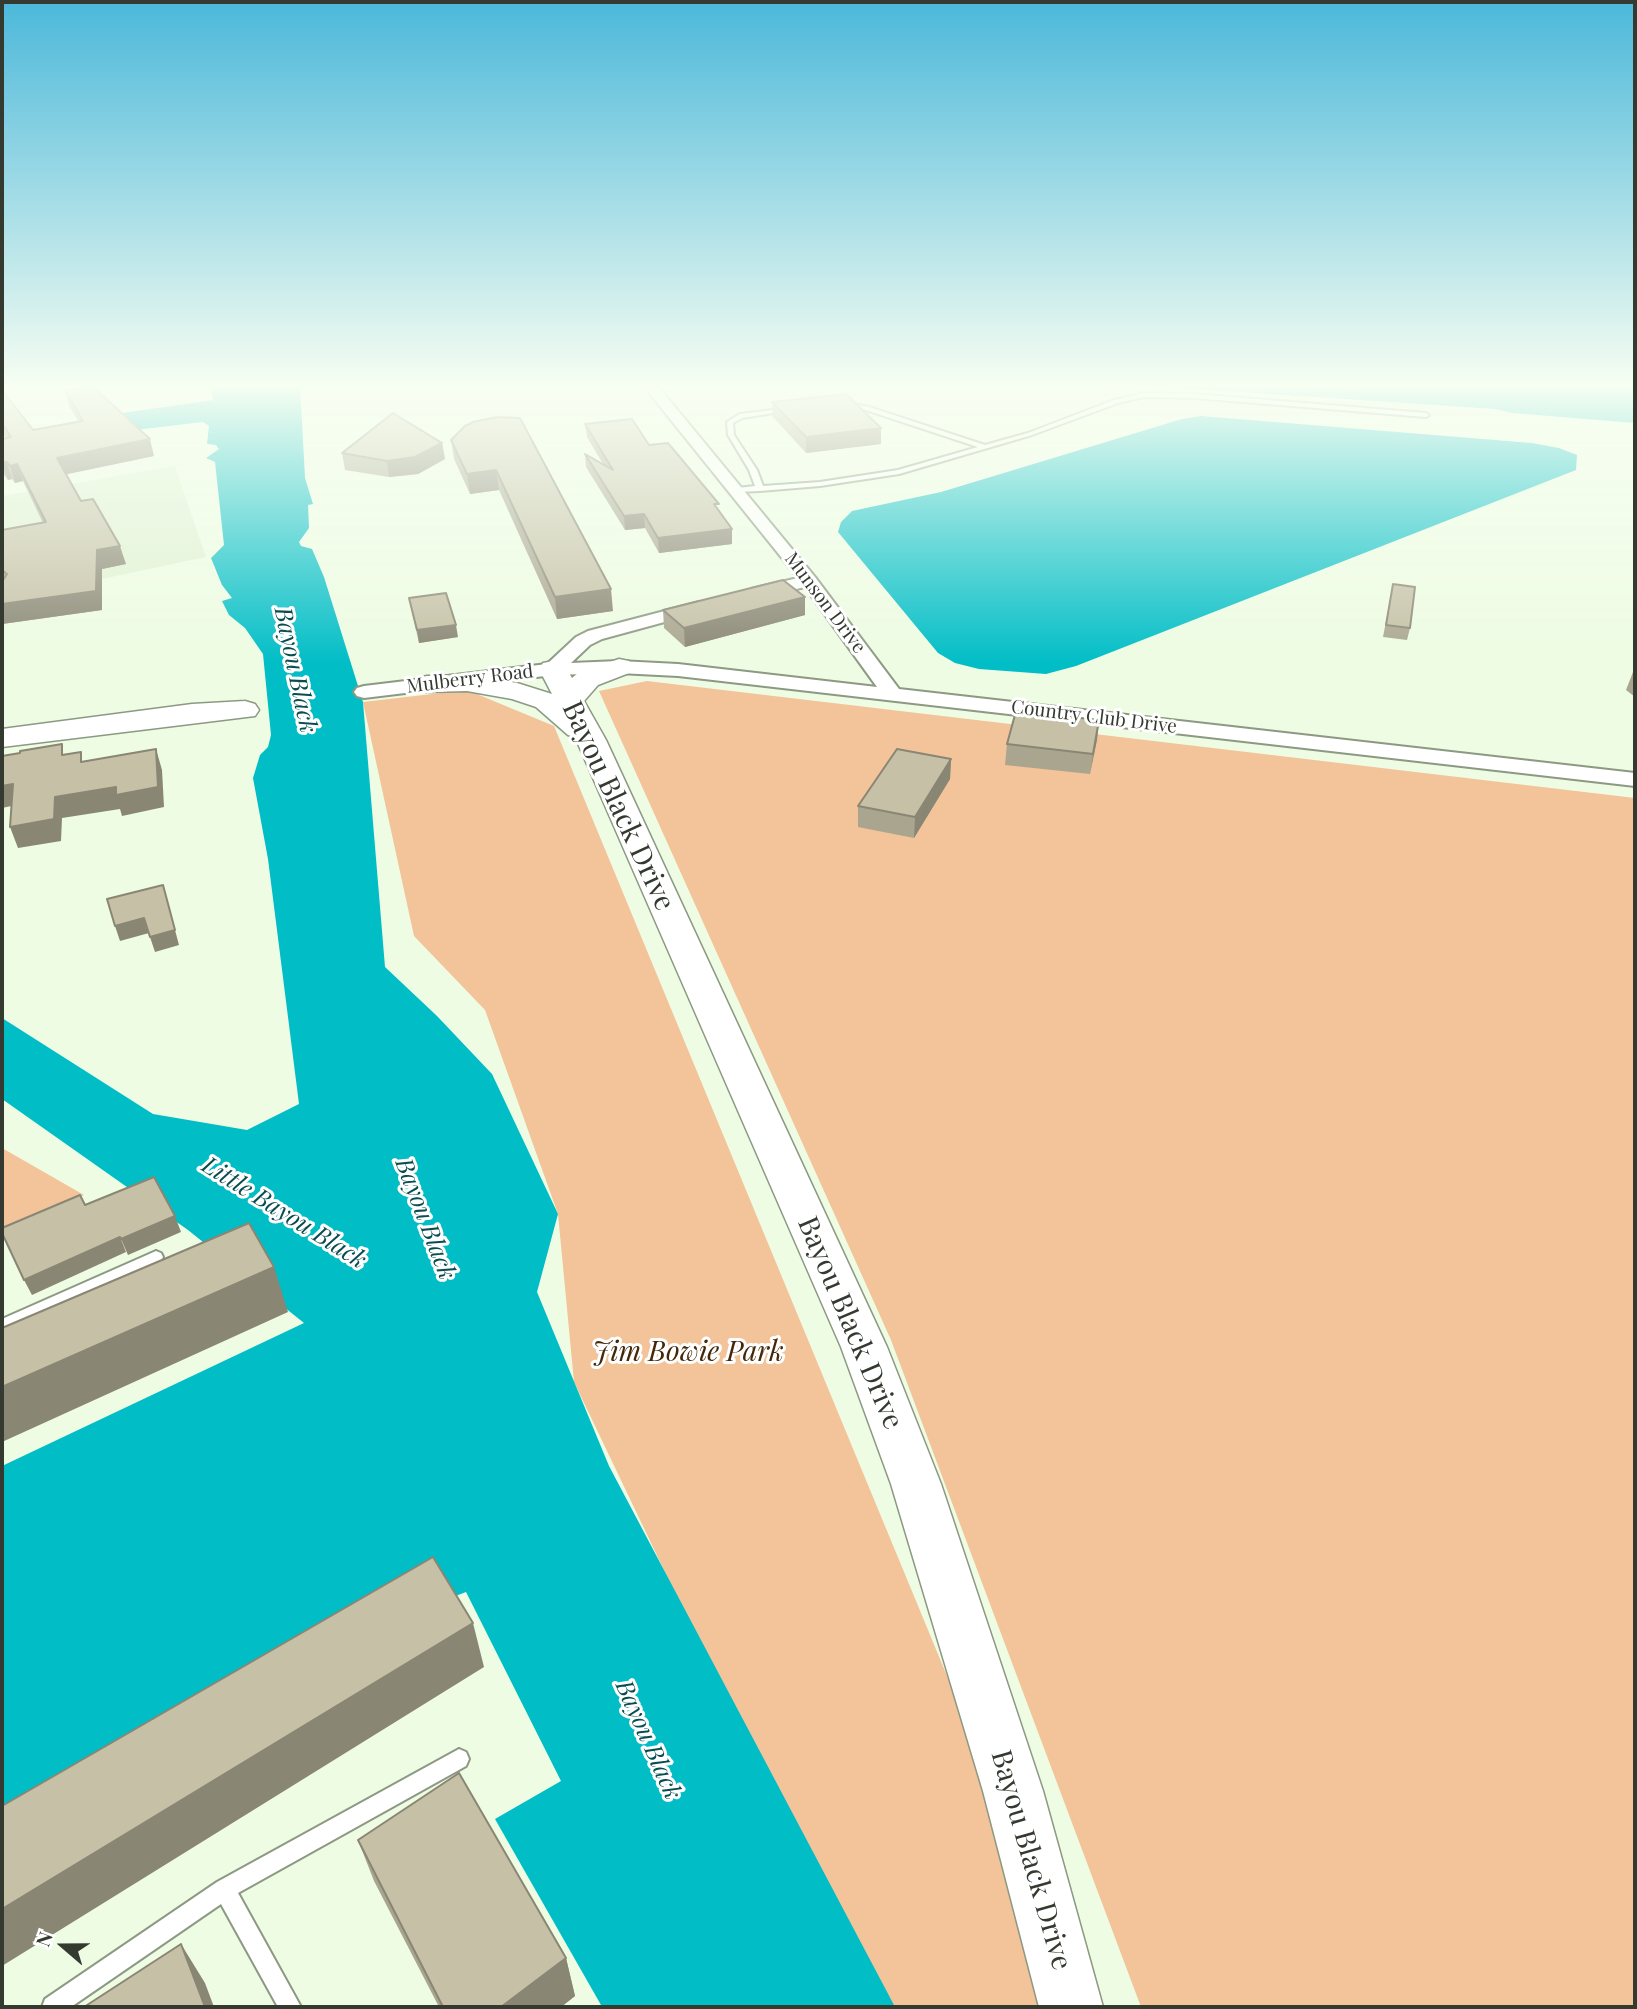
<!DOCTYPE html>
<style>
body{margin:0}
#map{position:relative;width:1637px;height:2009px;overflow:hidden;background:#eefce3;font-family:"Playfair Display",serif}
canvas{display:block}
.frame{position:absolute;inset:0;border:4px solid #353a31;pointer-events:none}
.north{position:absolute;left:28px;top:1911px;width:70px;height:70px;-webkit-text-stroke:5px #fff;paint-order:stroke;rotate:290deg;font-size:19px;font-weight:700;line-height:28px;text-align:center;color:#353a31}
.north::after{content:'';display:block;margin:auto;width:24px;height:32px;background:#353a31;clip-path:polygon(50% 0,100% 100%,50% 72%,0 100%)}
</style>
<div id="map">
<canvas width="1637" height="2009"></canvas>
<div class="frame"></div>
<div class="north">N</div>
</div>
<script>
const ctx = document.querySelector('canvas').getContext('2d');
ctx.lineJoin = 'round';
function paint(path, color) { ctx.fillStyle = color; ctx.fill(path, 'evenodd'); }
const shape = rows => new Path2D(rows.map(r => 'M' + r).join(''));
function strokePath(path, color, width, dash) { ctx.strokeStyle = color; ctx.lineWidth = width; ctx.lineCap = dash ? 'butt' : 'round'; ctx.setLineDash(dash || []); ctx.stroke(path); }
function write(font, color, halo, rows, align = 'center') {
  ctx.font = font + ' "Playfair Display",serif'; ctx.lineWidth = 6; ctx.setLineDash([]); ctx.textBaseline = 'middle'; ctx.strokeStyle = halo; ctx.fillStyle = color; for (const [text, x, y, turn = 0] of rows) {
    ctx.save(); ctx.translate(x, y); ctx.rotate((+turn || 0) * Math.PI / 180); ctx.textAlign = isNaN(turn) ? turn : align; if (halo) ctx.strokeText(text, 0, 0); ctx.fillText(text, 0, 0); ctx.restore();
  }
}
const built = shape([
 [175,466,206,557,2,600,2,496]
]);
const green = shape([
 [647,681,1635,798,1635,2007,1141,2007,891,1340,599,691],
 [467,690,554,726,1000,1804,1052,2007,873,2007,574,1382,558,1214,485,1010,414,936,363,702],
 [2,1148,84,1195,2,1241,2,1245]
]);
const water = shape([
 [211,384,300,384,305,478,313,504,308,505,309,528,299,542,301,546,312,549,324,577,363,702,385,967,437,1016,492,1074,558,1214,537,1292,609,1466,895,2007,601,2005,495,1819,561,1781,466,1592,445,1600,2,1863,2,1466,304,1323,188,1230,2,1099,2,1018,153,1114,247,1130,299,1104,268,859,253,778,260,755,268,747,271,735,263,654,245,628,229,615,222,601,232,598,222,585,211,558,224,545,215,462,206,458,219,449,216,445,207,444,209,426,203,422,126,431,115,414,213,400],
 [1121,384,1635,384,1635,423,1512,413,1495,409],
 [1201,416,1532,443,1559,448,1577,455,1576,470,1076,666,1046,674,979,669,955,663,938,653,838,532,841,522,852,511,941,492,1182,419]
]);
const lane = shape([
 [1144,393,1194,394,1426,413,1429,415,1426,417,1194,398,1144,397,1118,403,1032,435,899,474,820,486,760,491,737,492,733,490,737,488,755,486,749,470,728,435,727,422,740,414,789,408,792,410,742,418,733,423,734,435,757,470,763,486,820,482,898,470,978,447,866,410,840,405,839,404,842,402,869,407,985,445,1028,433,1114,400,1144,393],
 [156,1251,161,1253,163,1257,161,1261,2,1331,2,1319,156,1251],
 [459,1749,466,1752,469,1759,466,1766,238,1893,301,2007,278,2007,221,1904,71,2007,42,2007,45,1999,217,1882,459,1749]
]);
const street = shape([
 [642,384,656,384,815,577,899,689,1635,773,1635,786,678,676,619,673,553,675,364,698,357,696,354,692,357,688,364,686,547,664,576,637,588,631,699,602,705,603,708,607,705,611,602,639,590,645,571,663,619,661,678,664,877,687,805,587,757,598,751,597,748,593,751,589,798,578,642,384]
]);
const secondary = shape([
 [619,659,629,661,633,667,629,673,598,685,584,701,606,740,887,1347,941,1484,1043,1791,1103,2007,1039,2007,983,1791,891,1484,841,1347,575,737,568,735,536,707,512,699,467,691,427,692,417,690,413,684,417,678,427,676,467,675,517,683,552,694,539,669,543,663,553,661,563,663,572,678,578,673,619,659],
 [245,701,255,704,259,710,255,716,2,747,2,729,192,704,245,701]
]);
const wall = shape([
 [2,390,33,430,78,421,69,406,65,390,154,456,66,474,81,501,126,564,102,569,102,610,2,624,2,530,43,523,23,481,15,483,12,479,8,480,2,472,2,439,6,438,2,432],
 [772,402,881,428,881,444,806,453,773,417],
 [585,424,649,445,720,512,732,544,659,553,645,528,625,530,586,467,585,454,603,464,587,437],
 [465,426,613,611,557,619,499,490,470,494,454,459,451,440],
 [442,443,445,459,418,474,389,477,345,470,342,453],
 [1393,584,1410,628,1407,640,1383,637],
 [409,598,458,637,419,643],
 [663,610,805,615,685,647,664,628],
 [1633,672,1635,672,1635,697,1626,690],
 [1099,720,1090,774,1005,765,1007,744],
 [951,759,950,779,914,838,858,827,858,806],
 [358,1840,566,1958,575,1996,561,2007,439,2007,374,1881]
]);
const shadedWall = shape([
 [881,428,881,444,806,453,806,437],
 [150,439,154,456,63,475,57,458],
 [442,443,445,459,418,474,389,477,387,461],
 [7,462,12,479,8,480,2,463],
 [17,464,23,481,15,483,10,466],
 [496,470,499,490,470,494,467,474],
 [644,514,645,528,625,530,624,516],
 [732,529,732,544,659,553,658,538],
 [120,546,126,564,102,569,102,610,2,624,2,604,97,550],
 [611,589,613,611,557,619,555,597],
 [805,597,805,615,685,647,684,628],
 [456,625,458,637,419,643,417,630],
 [1099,720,1097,740,1090,774,1093,754],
 [156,749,162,770,164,807,122,816,120,809,62,818,61,841,18,848,10,827,55,797],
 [951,759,950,779,914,838,915,817],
 [13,784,21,804,2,808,2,786],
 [163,885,179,945,155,952,150,937],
 [144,918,149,933,120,941,115,926],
 [175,1216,181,1232,128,1255,121,1239],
 [120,1237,126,1252,32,1295,24,1280],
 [274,1267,288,1312,2,1442,2,1387],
 [473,1623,484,1667,2,1966,2,1909],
 [181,1944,205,1983,214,2007,205,2007],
 [566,1958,575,1996,561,2007,501,2007]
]);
const building = shape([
 [92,386,150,439,57,458,81,501,93,499,120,546,97,550,96,591,2,604,2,579,4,579,7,574,2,570,2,530,46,522,17,464,10,466,7,462,2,462,2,439,11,437,2,423,2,390,33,430,83,421,65,390,92,386],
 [846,394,881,428,806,437,772,402,846,394],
 [393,413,442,443,415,457,387,461,342,453,393,413],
 [497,417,520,418,611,589,555,597,496,470,467,474,451,440,465,426,473,422,497,417],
 [632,419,649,445,668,443,719,504,714,504,732,529,658,538,644,514,624,516,585,454,613,470,585,424,632,419],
 [783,580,805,597,684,628,663,610,783,580],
 [1393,584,1415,587,1410,628,1386,625,1393,584],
 [446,593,456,625,417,630,409,598,446,593],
 [1016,711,1099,720,1093,754,1007,744,1016,711],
 [62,744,62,755,81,752,81,762,156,749,158,787,116,795,116,787,55,797,54,819,10,827,13,784,2,786,2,756,20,753,20,751,62,744],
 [897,749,951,759,915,817,858,806,897,749],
 [163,885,175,930,150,937,144,918,115,926,107,899,163,885],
 [154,1177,175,1216,121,1239,120,1237,24,1280,2,1233,2,1228,80,1195,85,1205,154,1177],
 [249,1223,274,1267,2,1387,2,1328,249,1223],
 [433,1557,473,1623,2,1909,2,1806,433,1557],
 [459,1773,566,1958,501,2007,443,2007,358,1840,459,1773],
 [181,1944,205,2007,84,2007,181,1944]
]);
const farStreetnames = [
 ["Munson Drive",825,603,53],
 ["Mulberry Road",470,679,-7],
 ["Country Club Drive",1094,717,7]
];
const waterNames = [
 ["Bayou Black",295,670,78],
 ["Little Bayou Black",284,1213,32],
 ["Bayou Black",425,1219,69],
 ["Bayou Black",648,1740,66]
];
const nearStreetnames = [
 ["Bayou Black Drive",618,806,65],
 ["Bayou Black Drive",850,1323,67],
 ["Bayou Black Drive",1031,1860,74]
];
const nearParknames = [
 ["Jim Bowie Park",688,1352]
];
paint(built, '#e0f1d2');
paint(green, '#f3c39a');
paint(water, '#00bdc6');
strokePath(lane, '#8d9983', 4);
strokePath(street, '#8d9983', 4);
strokePath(secondary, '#8d9983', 3);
paint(lane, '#fff');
paint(street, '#fff');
paint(secondary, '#fff');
paint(wall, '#a9a58f');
paint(shadedWall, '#8a8674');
paint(building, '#c5c0a6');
strokePath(building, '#8a8674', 2);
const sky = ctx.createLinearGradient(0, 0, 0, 665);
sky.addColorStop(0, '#4bb8da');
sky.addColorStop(0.58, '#f7fef2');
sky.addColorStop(1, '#f7fef200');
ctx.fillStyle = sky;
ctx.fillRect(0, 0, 1637, 665);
write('19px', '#353a31', '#fff', farStreetnames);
write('italic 24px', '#094d50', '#fff', waterNames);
write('28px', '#353a31', '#fff', nearStreetnames);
write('italic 28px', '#452809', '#fff', nearParknames);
</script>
